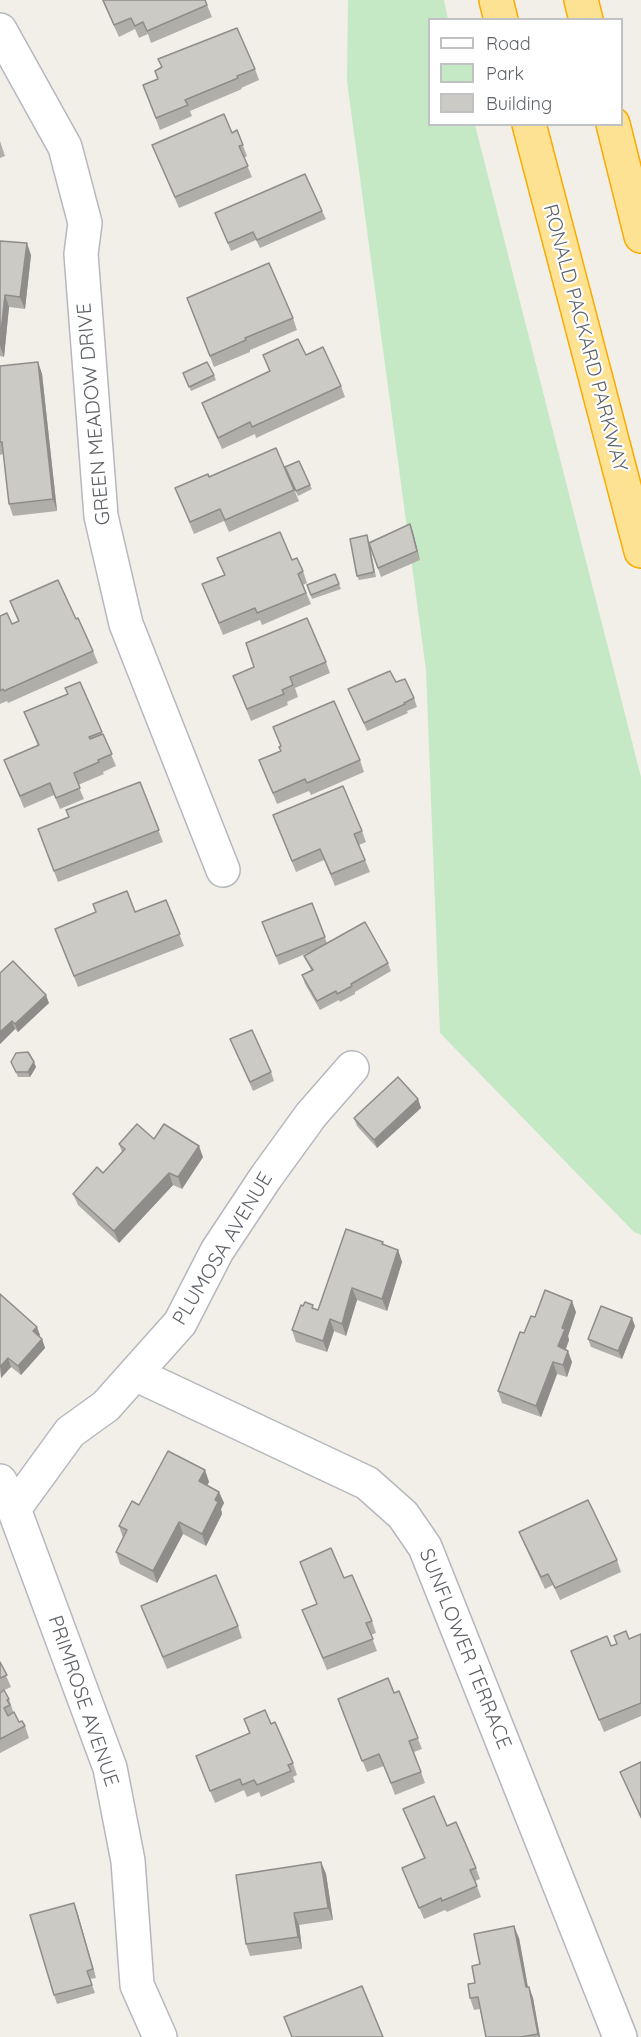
<!DOCTYPE html>
<style>
body{margin:0}
#map{position:relative;width:641px;height:2037px;overflow:hidden;background:#f1efe8;font-family:Quicksand,sans-serif}
canvas{display:block}
.legend{position:absolute;left:428px;top:18px;width:195px;height:108px;box-sizing:border-box;background:#fff;border:2px solid #bfc1c3;margin:0;padding:8px 10px;list-style:none;font-size:18px;color:#5f6368}
.legend li{display:flex;align-items:center;gap:12px;height:30px}
.legend b{width:30px;border:2px solid #bfc1c3}
</style>
<div id="map">
<canvas width="641" height="2037"></canvas>
<ul class="legend">
<li><b style="height:8px;background:#fff"></b>Road</li>
<li><b style="height:16px;background:#c5e8c5"></b>Park</li>
<li><b style="height:16px;background:#cccac5"></b>Building</li>
</ul>
</div>
<script>
const ctx = document.querySelector('canvas').getContext('2d');
ctx.lineJoin = 'round';
function paint(path, color) { ctx.fillStyle = color; ctx.fill(path, 'evenodd'); }
const shape = rows => new Path2D(rows.map(r => 'M' + r).join(''));
function strokePath(path, color, width, dash) { ctx.strokeStyle = color; ctx.lineWidth = width; ctx.lineCap = dash ? 'butt' : 'round'; ctx.setLineDash(dash || []); ctx.stroke(path); }
function write(font, color, halo, rows, align = 'center') {
  ctx.font = font + ' Quicksand,sans-serif'; ctx.lineWidth = 4.5; ctx.setLineDash([]); ctx.textBaseline = 'middle'; ctx.strokeStyle = halo; ctx.fillStyle = color; for (const [text, x, y, turn = 0] of rows) {
    ctx.save(); ctx.translate(x, y); ctx.rotate((+turn || 0) * Math.PI / 180); ctx.textAlign = isNaN(turn) ? turn : align; if (halo) ctx.strokeText(text, 0, 0); ctx.fillText(text, 0, 0); ctx.restore();
  }
}
const green = shape([
 [348,0,444,0,448,19,430,20,430,124,475,125,641,777,641,1235,634,1232,440,1033,426,670,347,81]
]);
const street = shape([
 [0,30,65,147,85,223,81,254,101,516,126,624,223,870],
 [135,1374,367,1483,403,1515,425,1547,620,2037],
 [0,1481,14,1509,110,1768,128,1861,137,1985,160,2037],
 [14,1509,70,1432,106,1406,180,1323,217,1251,266,1177,311,1115,352,1068]
]);
const highway = shape([
 [496,0,501,20],
 [581,0,586,20],
 [529,124,641,551],
 [613,124,641,236]
]);
const wall = shape([
 [102,0,205,0,212,17,151,43,148,34,139,38,135,29,119,37],
 [158,59,255,69,259,80,241,88,242,89,190,111,192,116,160,130,143,85,158,80,162,67],
 [237,130,247,156,244,158,252,177,179,208,152,145,232,133],
 [0,141,5,156,0,158],
 [322,211,326,219,260,248,256,240,231,251,215,213],
 [0,241,31,255,25,309,9,307,4,357,0,356],
 [187,298,293,318,297,330,250,350,250,352,214,367],
 [263,355,306,355,341,386,345,397,256,438,255,434,222,449,206,414,202,403,269,371],
 [38,362,42,374,57,511,13,516,9,504,3,454,0,455,0,366],
 [183,373,214,375,216,380,191,391],
 [286,471,310,485,312,489,298,496,287,473,299,501,229,532,224,521,194,534,175,488,209,477],
 [410,524,420,560,381,577,370,546,376,577,359,580,357,576,369,542],
 [217,558,292,560,303,571,307,583,303,585,311,604,262,625,260,620,223,635,202,584,224,575],
 [335,574,341,589,312,599,307,585],
 [10,601,76,619,93,651,98,663,8,703,7,701,0,704,0,616,12,624,18,621],
 [326,662,330,673,295,688,298,697,287,702,288,705,251,721,233,676],
 [80,682,116,766,103,772,104,774,78,785,84,799,60,809,54,795,24,808,4,760,38,746,24,712,67,694],
 [396,682,414,698,417,707,407,711,408,713,367,731,348,689],
 [273,727,360,760,364,772,311,795,309,791,277,804,259,760,280,751,281,746],
 [140,782,163,842,58,882,38,829,69,817],
 [273,815,362,831,366,842,359,845,370,872,335,886,324,860,296,872],
 [166,900,184,946,78,987,59,940],
 [312,903,327,943,388,963,391,971,355,992,355,994,340,1002,339,1000,320,1010,305,984,302,975,311,970,304,956,310,952,279,965,262,922],
 [0,973,49,1003,18,1032,15,1029,0,1044],
 [230,1039,271,1072,274,1081,253,1091],
 [11,1062,36,1067,30,1077,18,1077],
 [418,1099,421,1108,377,1148,357,1126,354,1118],
 [154,1139,203,1157,182,1189,173,1185,119,1243,78,1205,73,1194,103,1173,122,1152,119,1144],
 [383,1242,384,1245,398,1250,402,1262,387,1311,357,1300,346,1336,334,1331,327,1352,296,1342,292,1330,318,1310],
 [0,1294,40,1335,39,1336,42,1339,45,1348,21,1375,11,1367,1,1378],
 [576,1312,568,1336,569,1340,566,1349,572,1362,567,1377,557,1374,541,1417,502,1403,498,1391,524,1333,535,1317],
 [635,1326,622,1359,591,1347,588,1339],
 [205,1470,209,1482,207,1485,219,1492,224,1503,221,1509,222,1514,206,1546,183,1534,157,1583,120,1564,116,1552,123,1538,119,1526,139,1505],
 [519,1532,617,1560,621,1572,560,1600,553,1585,545,1589,524,1544],
 [300,1562,372,1621,376,1633,371,1635,377,1651,327,1670,302,1610,317,1604],
 [141,1606,238,1626,242,1638,167,1669],
 [641,1634,641,1716,604,1732,571,1651,611,1646],
 [0,1662,11,1687,0,1692],
 [399,1691,422,1749,414,1752,425,1783,395,1795,384,1766,367,1772,342,1711],
 [0,1693,9,1699,13,1711,13,1713,19,1722,25,1726,29,1738,0,1753],
 [244,1719,271,1724,293,1763,297,1775,293,1777,295,1782,261,1797,259,1792,247,1797,244,1790,215,1803,196,1756,249,1733],
 [641,1762,641,1819,620,1772],
 [403,1809,447,1826,476,1868,480,1879,475,1881,481,1897,447,1912,445,1910,424,1919,402,1868,424,1858],
 [321,1862,326,1874,333,1920,299,1925,302,1949,250,1956,246,1944],
 [74,1903,96,1978,90,1979,95,1993,57,2004,54,1995],
 [519,1938,528,1987,529,1987,533,1998,540,2037,486,2037,480,2009,474,2010,470,1998,480,1964]
]);
const shadedWall = shape([
 [27,243,31,255,25,309,20,297],
 [5,295,9,307,4,357,0,346,0,341],
 [38,362,42,374,57,511,53,499],
 [410,524,413,532,420,560,417,551],
 [46,995,49,1003,18,1032,15,1024],
 [12,1021,15,1029,0,1044,0,1032],
 [34,1062,36,1067,30,1077,28,1072],
 [418,1099,421,1108,377,1148,374,1140],
 [199,1146,203,1157,182,1189,178,1177],
 [169,1173,173,1185,119,1243,114,1231],
 [398,1250,402,1262,387,1311,382,1299],
 [352,1288,357,1300,346,1336,342,1324],
 [572,1301,576,1312,568,1336,569,1340,562,1358,558,1346,562,1328],
 [632,1318,635,1326,622,1359,618,1351],
 [330,1319,334,1331,327,1352,323,1341],
 [37,1327,40,1335,36,1340,33,1331],
 [42,1339,45,1348,21,1375,18,1366],
 [568,1351,572,1362,567,1377,563,1365],
 [8,1358,11,1367,1,1378,0,1367],
 [553,1362,557,1374,541,1417,536,1406],
 [205,1470,209,1482,203,1493,199,1481],
 [219,1492,224,1503,221,1509,222,1514,206,1546,202,1534,215,1500],
 [179,1522,183,1534,157,1583,153,1571],
 [321,1862,326,1874,333,1920,328,1908],
 [74,1903,77,1911,96,1978,93,1969],
 [294,1913,299,1925,302,1949,298,1937],
 [514,1926,519,1938,530,1999,526,1987],
 [529,1987,533,1998,540,2037,539,2037,538,2034]
]);
const building = shape([
 [103,0,205,0,207,5,147,31,143,22,135,26,131,18,114,25,103,0],
 [237,28,255,69,237,76,238,78,185,100,188,105,156,118,143,85,158,79,155,71,162,67,158,59,237,28],
 [224,114,232,133,237,130,243,145,239,146,248,166,175,197,152,145,224,114],
 [305,174,322,211,257,240,253,232,228,243,215,213,305,174],
 [0,241,27,243,20,297,5,295,0,341,0,241],
 [269,263,293,318,245,338,246,340,210,356,187,298,269,263],
 [298,339,306,355,323,347,341,386,252,427,250,422,218,438,202,403,270,371,263,355,298,339],
 [38,362,53,499,9,504,2,442,0,442,0,366,38,362],
 [207,362,214,375,189,387,183,373,207,362],
 [276,448,294,490,225,520,220,509,190,522,175,488,208,474,209,477,276,448],
 [299,461,310,485,296,491,285,467,299,461],
 [410,524,417,551,378,568,369,543,410,524],
 [280,532,292,560,297,558,303,571,298,574,306,593,257,613,255,608,219,623,202,584,225,575,217,558,280,532],
 [367,535,374,572,357,576,350,539,367,535],
 [335,574,339,584,311,595,307,585,335,574],
 [58,580,76,619,78,618,93,651,4,691,3,689,0,691,0,616,7,613,12,624,19,621,10,601,58,580],
 [307,618,326,662,290,677,293,685,282,690,284,694,247,709,233,676,254,667,246,643,307,618],
 [390,671,396,682,405,679,414,698,404,703,405,704,364,723,348,689,390,671],
 [80,682,102,732,89,737,90,739,103,734,112,754,98,760,99,762,74,773,80,788,56,798,50,783,20,796,4,760,39,745,24,712,68,694,65,688,80,682],
 [334,701,360,760,307,783,305,779,273,793,259,760,281,751,279,747,281,746,273,727,334,701],
 [140,782,159,830,54,871,38,829,69,817,66,810,140,782],
 [343,786,362,831,354,834,365,860,331,874,320,849,292,861,273,815,343,786],
 [127,891,135,912,166,900,180,934,74,976,55,929,96,912,93,904,127,891],
 [312,903,325,937,276,956,262,922,312,903],
 [365,922,388,963,351,984,352,986,337,994,336,991,317,1001,302,975,313,970,304,956,365,922],
 [13,961,46,995,15,1024,12,1021,0,1032,0,973,13,961],
 [252,1030,271,1072,250,1082,230,1039,252,1030],
 [28,1052,34,1062,28,1072,16,1072,11,1062,16,1053,28,1052],
 [398,1077,418,1099,374,1140,354,1118,398,1077],
 [137,1124,154,1139,164,1124,199,1146,178,1177,169,1173,114,1231,73,1194,97,1167,103,1173,125,1149,119,1144,137,1124],
 [346,1229,383,1242,382,1244,398,1250,382,1299,352,1288,342,1324,330,1319,323,1341,292,1330,301,1305,303,1306,305,1302,313,1305,312,1308,318,1310,346,1229],
 [545,1290,572,1301,562,1328,565,1329,558,1346,568,1351,563,1365,553,1362,536,1406,498,1391,520,1332,524,1333,531,1316,535,1317,545,1290],
 [0,1294,37,1327,33,1331,42,1339,18,1366,8,1358,0,1367,0,1294],
 [601,1306,632,1318,618,1351,588,1339,601,1306],
 [168,1451,205,1470,199,1481,219,1492,215,1500,218,1502,202,1534,179,1522,153,1571,116,1552,127,1530,119,1526,132,1501,139,1505,168,1451],
 [588,1500,617,1560,555,1588,548,1574,541,1577,519,1532,588,1500],
 [331,1548,344,1578,352,1575,372,1621,366,1623,373,1639,323,1658,302,1610,317,1604,300,1562,331,1548],
 [216,1575,238,1626,163,1657,141,1606,216,1575],
 [626,1631,629,1639,641,1634,641,1703,599,1720,571,1651,607,1636,611,1646,617,1644,614,1636,626,1631],
 [0,1662,7,1675,0,1678,0,1662],
 [388,1678,394,1693,399,1691,418,1738,409,1741,421,1772,391,1783,379,1754,362,1761,338,1699,388,1678],
 [4,1690,9,1699,7,1700,10,1705,4,1708,8,1716,14,1712,19,1722,22,1721,25,1726,0,1739,0,1693,4,1690],
 [265,1710,271,1724,275,1722,293,1763,288,1765,291,1771,257,1785,254,1780,242,1785,240,1779,210,1791,196,1756,250,1733,244,1719,265,1710],
 [641,1762,641,1817,620,1772,641,1762],
 [434,1796,447,1826,456,1822,476,1868,470,1870,477,1886,442,1901,441,1898,419,1908,402,1868,425,1858,403,1809,434,1796],
 [321,1862,328,1908,294,1913,298,1937,246,1944,236,1875,321,1862],
 [74,1903,93,1969,87,1971,92,1985,54,1995,30,1915,74,1903],
 [514,1926,526,1987,529,1987,538,2034,521,2037,486,2037,478,1997,470,1998,468,1984,475,1983,472,1966,480,1964,474,1934,514,1926],
 [362,1986,383,2037,292,2037,284,2017,362,1986]
]);
const streetNames = [
 ["RONALD PACKARD PARKWAY",585,338,75],
 ["GREEN MEADOW DRIVE",94,414,-95],
 ["PLUMOSA AVENUE",223,1249,-59],
 ["SUNFLOWER TERRACE",465,1649,68],
 ["PRIMROSE AVENUE",83,1701,71]
];
paint(green, '#c5e8c5');
strokePath(street, '#b5b8bc', 36);
strokePath(highway, '#f9ab00', 36);
strokePath(street, '#fff', 33);
strokePath(highway, '#fde293', 33);
paint(wall, '#afaea9');
paint(shadedWall, '#8f8d8a');
paint(building, '#cccac5');
strokePath(building, '#8f8d8a', 1.5);
write('20px', '#5f6368', '#fff', streetNames);
</script>
